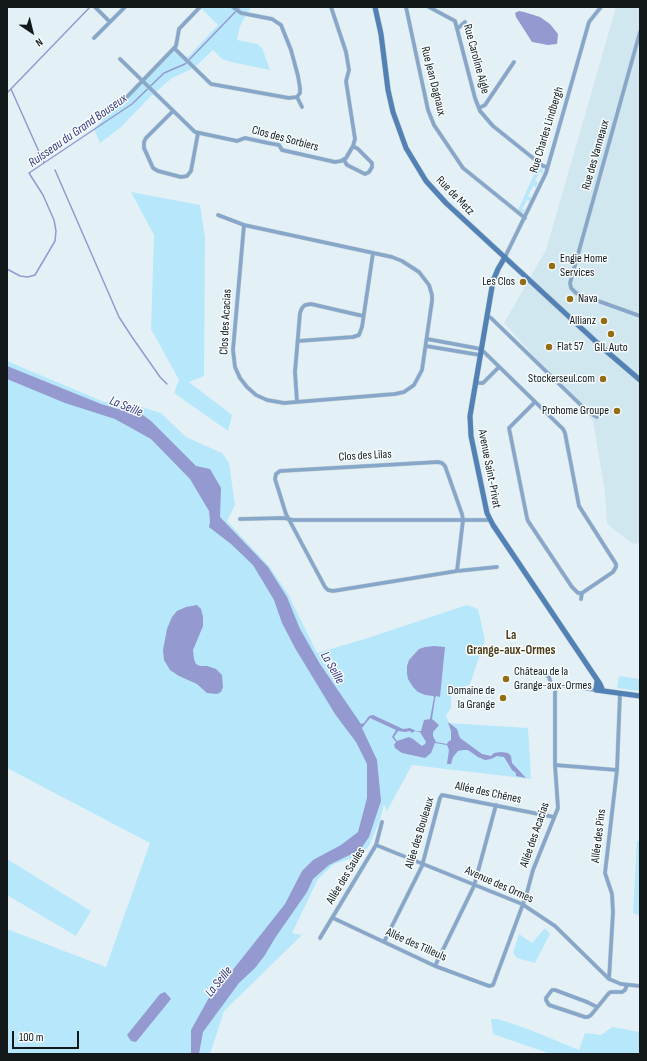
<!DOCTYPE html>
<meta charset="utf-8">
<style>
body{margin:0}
#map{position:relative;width:647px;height:1061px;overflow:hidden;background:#e3f1f7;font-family:"Sofia Sans Condensed",sans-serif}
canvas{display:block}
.frame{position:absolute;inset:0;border:8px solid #13181a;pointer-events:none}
.north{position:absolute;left:12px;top:12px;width:40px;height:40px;-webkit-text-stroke:3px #f7fdff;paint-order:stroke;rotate:145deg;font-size:11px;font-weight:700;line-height:16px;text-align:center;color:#13181a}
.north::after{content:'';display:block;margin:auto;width:14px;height:18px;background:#13181a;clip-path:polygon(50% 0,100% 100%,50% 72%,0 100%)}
.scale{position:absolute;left:12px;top:1031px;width:67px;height:18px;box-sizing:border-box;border:2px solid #13181a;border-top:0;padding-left:5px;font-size:12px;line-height:14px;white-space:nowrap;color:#13181a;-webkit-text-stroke:3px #f7fdff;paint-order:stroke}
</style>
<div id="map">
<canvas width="647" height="1061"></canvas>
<div class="frame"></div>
<div class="north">N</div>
<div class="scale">100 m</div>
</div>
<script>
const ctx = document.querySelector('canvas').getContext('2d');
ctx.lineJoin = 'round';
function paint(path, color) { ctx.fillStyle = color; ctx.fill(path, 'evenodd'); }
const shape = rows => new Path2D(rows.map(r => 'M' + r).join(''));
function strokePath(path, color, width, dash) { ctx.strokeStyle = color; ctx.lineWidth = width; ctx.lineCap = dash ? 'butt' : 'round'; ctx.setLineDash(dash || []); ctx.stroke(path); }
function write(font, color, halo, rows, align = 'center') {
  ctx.font = font + ' "Sofia Sans Condensed",sans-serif'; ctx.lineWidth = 3; ctx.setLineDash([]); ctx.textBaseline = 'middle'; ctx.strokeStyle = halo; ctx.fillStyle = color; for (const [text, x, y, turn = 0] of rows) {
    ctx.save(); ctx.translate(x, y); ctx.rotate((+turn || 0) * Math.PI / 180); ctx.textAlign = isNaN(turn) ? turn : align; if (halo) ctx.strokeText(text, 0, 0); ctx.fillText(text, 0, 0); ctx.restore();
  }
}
const built = shape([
 [616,7,640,7,640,543,633,544,607,524,605,492,593,421,504,323,546,250]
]);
const green = shape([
 [200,7,251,7,240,26,237,40,257,44,262,48,270,70,231,62,222,59,213,50,194,68,172,78,151,96,121,127,100,143,94,129,114,107,124,99,174,48,186,59,218,25],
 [538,166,543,170,543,173,540,172,535,181,538,182,536,187,533,186,528,196,531,198,530,201,527,200,522,209,525,210,523,212,520,212,518,210],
 [131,192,200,205,205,238,204,376,189,382,232,415,228,431,174,393,179,380,151,329,154,235],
 [7,361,104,402,128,403,161,413,186,437,222,453,229,463,235,505,227,521,269,566,288,594,317,653,371,637,467,605,478,609,485,640,470,684,451,694,451,708,446,715,449,723,528,728,531,779,412,765,387,811,384,804,381,817,369,846,359,856,334,864,318,879,292,933,302,935,224,1011,210,1054,7,1054,7,929,106,967,150,843,7,768],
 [619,676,640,679,640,691,617,688],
 [637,841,640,841,640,916,633,913],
 [7,859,91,911,76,936,7,895],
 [545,928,550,934,535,963,517,958,513,953,519,934,532,943],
 [491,1019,498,1019,528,1029,579,1050,585,1033,601,1035,612,1027,640,1032,640,1054,551,1054,493,1034]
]);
const water = shape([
 [519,11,524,12,540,17,550,24,558,34,557,44,548,45,532,42,516,17,515,13],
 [7,366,101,404,118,409,128,410,140,413,151,421,196,466,210,469,221,488,220,517,268,567,287,597,300,629,320,664,361,724,364,723,369,716,373,715,403,729,410,728,416,731,421,731,424,720,430,719,434,697,433,696,425,695,418,692,413,687,408,679,407,674,407,666,409,660,419,649,425,647,434,646,445,647,440,697,436,696,435,699,432,719,439,725,433,732,433,736,436,742,447,744,448,742,451,740,451,731,448,722,457,729,460,738,482,754,491,756,494,753,501,752,508,753,511,756,512,763,526,778,516,776,516,773,512,770,504,757,497,756,491,759,485,760,478,757,468,750,463,750,458,751,453,757,451,764,447,764,449,750,447,745,435,743,431,753,425,758,402,753,395,748,394,745,396,742,392,737,396,730,370,718,362,728,377,760,381,801,369,837,360,850,329,865,313,879,307,892,275,938,265,955,255,968,239,983,203,1032,199,1054,191,1054,191,1030,211,994,228,976,285,904,302,871,313,860,341,845,358,832,367,798,367,764,356,742,335,714,295,648,282,623,274,600,253,565,231,544,209,527,210,522,209,511,190,479,151,439,115,419,65,403,7,379],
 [398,731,405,732,410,731,412,733,415,731,420,732,426,742,425,744,422,746,413,739,409,737,397,741,394,737],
 [197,605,201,609,203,617,203,626,193,650,194,659,196,664,200,666,207,666,216,669,222,675,223,687,221,692,217,694,207,693,197,684,179,676,170,670,164,660,163,650,167,629,172,617,177,611,186,607],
 [165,992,171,999,136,1042,131,1041,127,1035,160,994]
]);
const stream = shape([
 [11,89,44,163],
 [7,93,90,7],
 [55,170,119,317,132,337,160,377,167,384],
 [7,269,20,276,28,277,35,275,55,241,56,231,54,220,43,195,29,173,132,104,164,73,185,64,240,7]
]);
const street = shape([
 [95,7,110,22],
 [406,7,428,110,434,125,463,168,525,218],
 [429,7,455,21,475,98,480,111,493,126,543,166,547,167],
 [457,29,465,22],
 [640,32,570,283,571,288,576,293,640,316],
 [94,38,125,7],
 [174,48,211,84,289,98,297,97,300,93,300,88,298,76,291,50,281,25,272,19,241,13,233,7],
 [120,59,195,132,237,141,245,138,268,143,279,145,282,150,335,162,341,161,346,158,353,146,355,139,346,81,349,70,346,52,331,7],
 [297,97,302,107],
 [124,100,176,46,179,29,200,7],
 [479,108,485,105,514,62],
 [173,111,146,138,144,142,144,148,153,168,158,171,181,177,187,176,191,171,198,133],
 [344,160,347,165,365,174,369,172,372,167,372,163,358,149,353,146],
 [218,215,244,225,392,257,402,261,419,272,429,285,432,295,432,301,422,370,414,385,404,392,395,394,284,403,267,400,256,395,247,387,240,378,235,367,233,350,244,225],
 [505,257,546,173,589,22,601,7],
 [487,316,491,318,588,412,597,417],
 [427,339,481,349],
 [298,341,353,337,359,335,362,327,373,253],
 [426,346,480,355],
 [481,351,484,352,563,429,565,433,579,506,616,564,616,567,613,572,582,593,578,593,572,587,528,521,527,518,509,428,535,402],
 [475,383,483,383,499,367],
 [297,402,295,372,300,313,302,308,305,305,311,304,363,316],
 [240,519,284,518,293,520,490,520],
 [457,571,463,520,462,514,445,466,442,463,438,462,280,471,276,474,275,479,286,514,325,587,328,590,333,591,457,571,497,567],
 [581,599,582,593],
 [541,671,549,677,551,684,596,690],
 [555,765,617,770],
 [376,845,522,904,555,926,609,979,621,984,640,986],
 [333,918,435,966,489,986,493,985,526,896,533,870,558,808,555,765,555,693,556,685],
 [320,938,376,845,382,822],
 [384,942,422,866,440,798,442,795,554,817],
 [435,966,474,886,496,805],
 [609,979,613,912,612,894,605,873,617,770,620,693],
 [597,1007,587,1002,555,990,552,990,546,998,546,1000,549,1005,585,1017,588,1017,591,1015,609,993,611,992,622,992,625,990,627,985]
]);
const secondary = shape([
 [375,7,381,34,388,90,393,112,406,148,426,181,446,203,605,350,640,380],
 [505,257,498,269,493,281,470,416,471,436,487,513,493,525,600,684,603,691],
 [597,681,596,690,640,696]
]);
const markers = [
 [552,266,4,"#936c14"],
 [523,282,4,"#936c14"],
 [570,299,4,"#936c14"],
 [604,321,4,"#936c14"],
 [611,334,4,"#936c14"],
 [549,347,4,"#936c14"],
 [603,379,4,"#936c14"],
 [617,411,4,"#936c14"],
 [506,679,4,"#936c14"],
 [503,698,4,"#936c14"]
];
const streetNames = [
 ["Rue Caroline Aigle",476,59,75],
 ["Rue Jean Dagnaux",433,81,76],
 ["Rue Charles Lindbergh",547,130,-73],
 ["Clos des Sorbiers",285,139,15],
 ["Rue des Vanneaux",596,155,-74],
 ["Rue de Metz",455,196,46],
 ["Clos des Acacias",226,322,-87],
 ["Clos des Lilas",365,456,-3],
 ["Avenue Saint-Privat",489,469,79],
 ["Allée des Chênes",488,793,12],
 ["Allée des Bouleaux",420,833,-73],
 ["Allée des Acacias",535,835,-71],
 ["Allée des Pins",599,836,-83],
 ["Allée des Saules",346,876,-59],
 ["Avenue des Ormes",499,885,24],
 ["Allée des Tilleuls",416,945,24]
];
const poiNames = [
 ["Engie Home",560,259,"left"],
 ["Services",560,273,"left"],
 ["Les Clos",515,282],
 ["Nava",578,299,"left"],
 ["Allianz",596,321],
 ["Flat 57",557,347,"left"],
 ["GIL Auto",611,348,"center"],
 ["Stockerseul.com",595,379],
 ["Prohome Groupe",609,411],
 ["Château de la",514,672,"left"],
 ["Grange-aux-Ormes",514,686,"left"],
 ["Domaine de",495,691],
 ["la Grange",495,705]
];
const waterNames = [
 ["Ruisseau du Grand Bouseux",78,131,-35],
 ["La Seille",126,407,22],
 ["La Seille",332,668,60],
 ["La Seille",219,982,-51]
];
const neighbourhoodNames = [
 ["La",511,636],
 ["Grange-aux-Ormes",511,651]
];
paint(built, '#d1e7f0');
paint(green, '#b7e7fa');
paint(water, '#9499d0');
strokePath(stream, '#9499d0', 1.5);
strokePath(street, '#c2ced4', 4.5);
strokePath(secondary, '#c2ced4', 6);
strokePath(street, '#86a6ca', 3.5);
strokePath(secondary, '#5281b6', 5);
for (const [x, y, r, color] of markers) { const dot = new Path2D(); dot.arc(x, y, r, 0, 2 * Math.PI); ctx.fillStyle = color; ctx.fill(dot); strokePath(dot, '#f7fdff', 1.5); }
write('12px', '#13181a', '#f7fdff', streetNames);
write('12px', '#13181a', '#f7fdff', poiNames, 'right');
write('italic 13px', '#373679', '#f7fdff', waterNames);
write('bold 13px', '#4d3a14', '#f7fdff', neighbourhoodNames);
</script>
